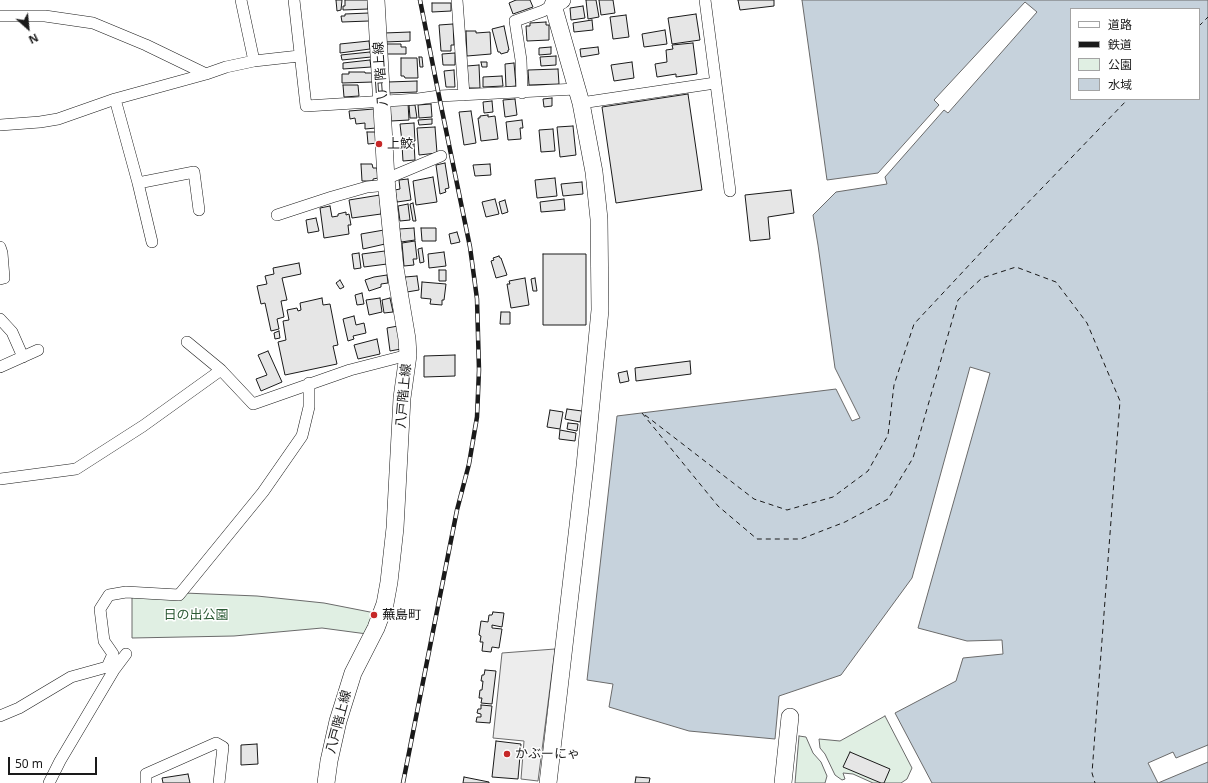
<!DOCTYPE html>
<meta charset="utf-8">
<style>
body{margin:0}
#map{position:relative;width:1208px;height:783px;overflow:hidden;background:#fff;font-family:"Noto Sans","Noto Sans JP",sans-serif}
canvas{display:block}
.legend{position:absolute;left:1070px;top:8px;width:130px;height:92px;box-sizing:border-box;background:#fff;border:1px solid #a3a3a3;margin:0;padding:5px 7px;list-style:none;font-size:12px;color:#1a1a1a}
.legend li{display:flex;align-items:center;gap:8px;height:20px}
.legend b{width:20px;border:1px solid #a3a3a3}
.north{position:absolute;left:8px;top:8px;width:40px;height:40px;-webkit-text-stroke:3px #fff;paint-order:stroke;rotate:153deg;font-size:11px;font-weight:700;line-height:16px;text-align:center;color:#1a1a1a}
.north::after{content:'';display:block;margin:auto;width:14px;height:18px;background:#1a1a1a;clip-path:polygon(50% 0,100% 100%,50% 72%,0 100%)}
.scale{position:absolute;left:8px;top:757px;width:89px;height:18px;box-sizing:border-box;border:2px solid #1a1a1a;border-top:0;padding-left:5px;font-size:12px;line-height:14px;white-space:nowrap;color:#1a1a1a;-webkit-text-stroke:3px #fff;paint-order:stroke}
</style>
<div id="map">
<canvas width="1208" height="783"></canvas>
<ul class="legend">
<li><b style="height:5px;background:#fff"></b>道路</li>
<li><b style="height:5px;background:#1a1a1a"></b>鉄道</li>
<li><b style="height:11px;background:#e0efe3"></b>公園</li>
<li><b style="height:11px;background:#c6d2dc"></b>水域</li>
</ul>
<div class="north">N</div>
<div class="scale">50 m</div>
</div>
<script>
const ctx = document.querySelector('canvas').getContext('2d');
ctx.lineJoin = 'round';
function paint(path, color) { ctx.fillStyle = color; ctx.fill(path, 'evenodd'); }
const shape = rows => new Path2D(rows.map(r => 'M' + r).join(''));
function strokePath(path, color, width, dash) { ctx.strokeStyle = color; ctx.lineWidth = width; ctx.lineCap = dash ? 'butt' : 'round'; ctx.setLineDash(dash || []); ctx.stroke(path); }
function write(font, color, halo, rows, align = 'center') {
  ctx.font = font + ' "Noto Sans","Noto Sans JP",sans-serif'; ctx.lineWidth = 3; ctx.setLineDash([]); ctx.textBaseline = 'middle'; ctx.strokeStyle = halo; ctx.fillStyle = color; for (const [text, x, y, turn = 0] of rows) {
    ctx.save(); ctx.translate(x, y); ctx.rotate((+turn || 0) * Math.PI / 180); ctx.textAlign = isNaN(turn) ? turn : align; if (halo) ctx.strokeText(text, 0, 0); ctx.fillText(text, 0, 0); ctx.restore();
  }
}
const green = shape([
 [184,593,257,596,324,603,375,613,367,634,322,628,234,636,132,638,132,596,184,593],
 [885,716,912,768,907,779,901,783,873,783,853,774,843,773,845,779,842,780,835,775,825,754,820,748,819,739,840,741,885,716],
 [799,736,806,737,813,753,821,762,827,776,825,783,795,783,799,736]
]);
const parking = shape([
 [555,649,538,781,521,779,524,741,493,738,502,653,555,649]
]);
const water = shape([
 [802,0,1208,0,1208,783,932,783,895,713,956,681,963,658,1003,654,1002,640,967,641,918,628,990,373,970,367,912,578,841,675,779,696,775,739,689,731,609,707,613,684,587,680,617,416,836,389,852,421,860,418,835,368,818,245,813,215,836,192,887,184,885,177,944,110,948,113,1037,12,1025,2,934,100,939,105,878,173,827,180,802,0],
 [1071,9,1199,9,1199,99,1071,99,1071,9]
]);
const pier = shape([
 [1208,745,1208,762,1158,783,1148,763,1173,752,1176,758,1208,745]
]);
const ferry = shape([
 [1199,26,1208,17],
 [642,413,718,506,757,539,801,539,845,522,888,499,913,458,958,300,982,278,1016,267,1056,282,1087,323,1120,401,1092,773,1095,783],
 [645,415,754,499,787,510,833,497,868,471,888,435,894,385,914,324,1016,215,1128,99]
]);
const building = shape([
 [336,0,342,0,341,10,337,11,336,0],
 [345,0,368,0,368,9,343,10,343,6,345,6,345,0],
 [516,0,530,0,533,7,513,14,509,3,516,0],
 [586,0,596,0,599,17,588,19,586,0],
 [599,0,613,0,615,13,601,15,599,0],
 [738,0,774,0,774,6,740,10,738,0],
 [432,3,451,3,451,11,432,12,432,3],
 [583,6,585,18,571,20,570,8,583,6],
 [369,13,369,21,342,22,341,16,345,16,345,14,369,13],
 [696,14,700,40,672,44,668,18,696,14],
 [626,15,629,37,613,39,610,17,626,15],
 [592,20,593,30,574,32,573,23,592,20],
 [546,22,546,25,549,25,549,40,527,41,526,26,530,26,530,23,546,22],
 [453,24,454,45,451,45,451,51,441,51,439,25,453,24],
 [504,26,509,50,508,50,508,52,501,54,500,52,498,52,492,29,504,26],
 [665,30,667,44,644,47,642,34,665,30],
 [466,31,476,31,476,33,490,32,491,54,467,56,466,31],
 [410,32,410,41,385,42,384,33,410,32],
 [369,41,370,49,340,53,340,44,369,41],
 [693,43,697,74,676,77,676,74,657,77,655,64,667,62,666,50,673,49,672,45,693,43],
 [385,44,401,44,401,47,406,47,406,54,385,54,385,44],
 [551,47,551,54,539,55,539,48,551,47],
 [598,47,599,54,581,57,580,49,598,47],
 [370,52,371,57,342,60,341,55,370,52],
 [455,53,455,65,443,65,442,54,455,53],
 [556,56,556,65,541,66,540,57,556,56],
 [419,57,422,57,423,67,420,67,419,57],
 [401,58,417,58,418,78,405,78,404,76,401,76,401,58],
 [370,60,371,67,343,69,343,63,370,60],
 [481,62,487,62,487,67,482,67,481,62],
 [632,62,634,78,614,81,611,65,632,62],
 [514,63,516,86,506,87,505,64,514,63],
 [479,65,480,88,468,88,467,66,479,65],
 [558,69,559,84,529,85,528,70,558,69],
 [454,70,455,87,446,87,444,71,454,70],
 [349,72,365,72,365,73,372,73,373,82,342,83,342,74,349,74,349,72],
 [502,76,503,86,483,87,483,77,502,76],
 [417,81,417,92,388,93,388,82,417,81],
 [343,85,358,85,359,96,344,97,343,85],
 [688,94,702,190,616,203,602,107,688,94],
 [552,98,552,106,544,107,543,99,552,98],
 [515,99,517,115,505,117,503,100,515,99],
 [492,101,493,112,484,113,483,102,492,101],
 [408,103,409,120,391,121,390,105,408,103],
 [431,104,432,117,419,118,418,105,431,104],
 [409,105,415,105,417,118,410,118,409,105],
 [374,109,376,128,365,129,365,123,356,124,355,118,350,119,349,111,374,109],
 [471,111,476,143,464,145,459,112,471,111],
 [488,115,488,117,495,116,498,139,481,141,478,118,480,118,480,116,488,115],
 [432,119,432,124,419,125,418,120,432,119],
 [522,120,523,128,520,128,521,139,508,140,506,122,522,120],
 [414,123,415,141,402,142,400,124,414,123],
 [573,126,576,155,560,157,557,127,573,126],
 [435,127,437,153,419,155,417,128,435,127],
 [553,129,555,151,541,152,539,130,553,129],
 [367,132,377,132,378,143,368,144,367,132],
 [414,144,415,160,403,161,402,145,414,144],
 [445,163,449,188,445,189,446,192,440,194,436,165,445,163],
 [361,164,372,164,373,168,377,168,378,178,373,179,373,181,362,181,361,164],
 [490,164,491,175,475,176,473,165,490,164],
 [433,177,437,202,416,205,413,181,433,177],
 [555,178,557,196,537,198,535,180,555,178],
 [408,179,411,200,397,202,395,190,400,189,399,180,408,179],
 [582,182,583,194,563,196,561,184,582,182],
 [791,190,794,213,768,217,770,239,750,241,745,195,791,190],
 [380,195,381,214,352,218,349,200,380,195],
 [495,199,499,214,486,217,482,202,495,199],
 [564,199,565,210,541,212,540,202,564,199],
 [505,200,508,212,502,214,499,202,505,200],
 [413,203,416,221,413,221,410,204,413,203],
 [408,204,410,220,400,221,398,206,408,204],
 [330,206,332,217,338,216,338,214,346,212,346,215,349,214,351,225,348,225,349,234,324,238,320,208,330,206],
 [316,218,319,231,308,233,306,220,316,218],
 [414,228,415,240,401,242,399,229,414,228],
 [421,228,436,228,436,241,422,241,421,228],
 [384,230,385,244,363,249,361,234,384,230],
 [457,232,460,242,451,244,449,234,457,232],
 [415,241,417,259,413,259,414,265,404,266,402,243,415,241],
 [422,248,424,262,420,263,418,249,422,248],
 [385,251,387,264,364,267,362,254,385,251],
 [444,252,446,266,429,268,428,254,444,252],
 [359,253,361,268,354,269,352,254,359,253],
 [543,254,586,254,586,325,543,325,543,254],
 [499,256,500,258,501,258,507,275,496,278,491,261,494,260,493,258,499,256],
 [299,263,301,274,282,278,287,300,281,301,284,317,277,319,279,329,271,331,265,303,261,304,257,286,267,284,265,276,274,274,273,268,299,263],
 [439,270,446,270,446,281,439,281,439,270],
 [387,275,388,283,381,284,381,287,369,291,365,280,374,277,387,275],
 [417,276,419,290,407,292,405,277,417,276],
 [525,278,529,305,511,308,507,284,510,284,509,281,525,278],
 [535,278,537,291,533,291,531,279,535,278],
 [340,280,344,287,340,289,336,283,340,280],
 [422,282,446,284,444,300,442,300,442,305,430,304,431,299,421,298,422,282],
 [362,293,364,304,357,305,355,295,362,293],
 [322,298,323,305,330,304,338,345,333,346,337,364,285,375,278,342,286,340,283,321,289,320,287,310,297,308,298,311,301,310,300,303,322,298],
 [380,298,382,312,369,315,366,300,380,298],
 [390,298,393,312,384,313,382,300,390,298],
 [501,312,510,312,510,324,500,324,501,312],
 [354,316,356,325,364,323,366,333,353,336,354,339,348,341,343,319,354,316],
 [398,326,401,349,390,351,387,328,398,326],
 [279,331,280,338,275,339,274,333,279,331],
 [377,339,380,354,358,359,354,345,377,339],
 [268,351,282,382,261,391,256,379,267,375,258,355,268,351],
 [455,355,455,376,424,377,424,356,455,355],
 [690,361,691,374,636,381,635,368,690,361],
 [627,371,629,381,620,383,618,373,627,371],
 [567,409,582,411,580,422,565,419,567,409],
 [550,410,563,412,560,429,547,427,550,410],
 [568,423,578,424,577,431,567,429,568,423],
 [560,430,576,433,575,441,559,439,560,430],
 [493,612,504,613,502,627,492,625,492,628,502,629,499,648,492,647,491,652,482,651,483,642,480,642,481,636,479,635,481,621,488,622,489,615,492,615,493,612],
 [485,670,496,671,492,704,481,703,482,698,479,698,480,690,482,690,483,681,481,681,482,675,484,675,485,670],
 [481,705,492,706,490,723,476,722,477,717,481,717,481,714,477,713,478,709,481,709,481,705],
 [496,741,521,744,518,779,492,777,496,741],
 [257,744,258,764,241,765,241,745,257,744],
 [850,752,890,769,884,783,881,783,843,767,850,752],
 [188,774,190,783,163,783,162,778,188,774],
 [464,777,489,782,489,783,463,783,464,777],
 [636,777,650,778,649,783,635,783,636,777]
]);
const street = shape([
 [241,0,254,61],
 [294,0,306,106,418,99,439,96,576,89],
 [457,0,464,95],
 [705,0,730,191],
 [0,16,45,16,93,23,146,45,206,74],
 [522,93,521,60,515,21,543,11,553,5,552,1],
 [115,99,138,183,152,242],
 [581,103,715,83],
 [0,125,40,122,58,119,115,99,206,74,226,67,254,61,299,56],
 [386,179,441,156],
 [138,183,194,172,199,210],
 [277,215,332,197,367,187,387,185],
 [0,247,2,253,4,278,0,279],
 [0,319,12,332,23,357],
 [187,342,221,370,253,404,350,370,408,355],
 [0,367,38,350],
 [0,479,76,469,143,426,221,370],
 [107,667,113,654,104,641,100,609,109,595,126,592,179,595,263,492,302,436,309,407,309,383],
 [0,716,19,708,71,677,107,667,113,670],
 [49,783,60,761,114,670,126,654],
 [146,783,146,774,216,743,223,747,219,783]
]);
const primary = shape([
 [326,783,329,761,338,721,353,673,376,628,385,604,389,582,395,528,402,398,408,355,407,339,395,268,386,179,376,0],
 [548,783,585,466,600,310,599,219,594,172,581,103,553,5,562,0],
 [783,783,790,717]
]);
const rail = shape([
 [403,783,457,510,469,464,477,417,479,370,477,299,470,247,439,96,420,0]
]);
const markers = [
 [379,144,4,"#c62828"],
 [374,615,4,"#c62828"],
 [507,754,4,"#c62828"]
];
const streetNames = [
 ["八戸階上線",381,74,-94],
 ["八戸階上線",404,396,-85],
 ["八戸階上線",339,722,-75]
];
const poiNames = [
 ["上鮫",387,144],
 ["蕪島町",382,615],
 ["かぶーにゃ",515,754]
];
const parkNames = [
 ["日の出公園",196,615]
];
paint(green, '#e0efe3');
strokePath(green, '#6a6a6a', 1);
paint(parking, '#ededed');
strokePath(parking, '#6a6a6a', 1);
paint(water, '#c6d2dc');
strokePath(water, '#6a6a6a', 1);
paint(pier, '#fff');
strokePath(pier, '#6a6a6a', 1);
strokePath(ferry, '#1a1a1a', 1, [5, 4]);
paint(building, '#e6e6e6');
strokePath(building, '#1a1a1a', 1);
strokePath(street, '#1a1a1a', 12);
strokePath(primary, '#1a1a1a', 18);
strokePath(street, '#fff', 11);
strokePath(primary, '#fff', 17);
strokePath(rail, '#1a1a1a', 4.5);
strokePath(rail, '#fff', 3, [9]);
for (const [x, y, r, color] of markers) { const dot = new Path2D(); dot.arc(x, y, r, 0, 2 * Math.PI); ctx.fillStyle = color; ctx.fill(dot); strokePath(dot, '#fff', 1.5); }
write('13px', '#1a1a1a', '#fff', streetNames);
write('13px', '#1a1a1a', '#fff', poiNames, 'left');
write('13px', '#2b5a34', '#fff', parkNames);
</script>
